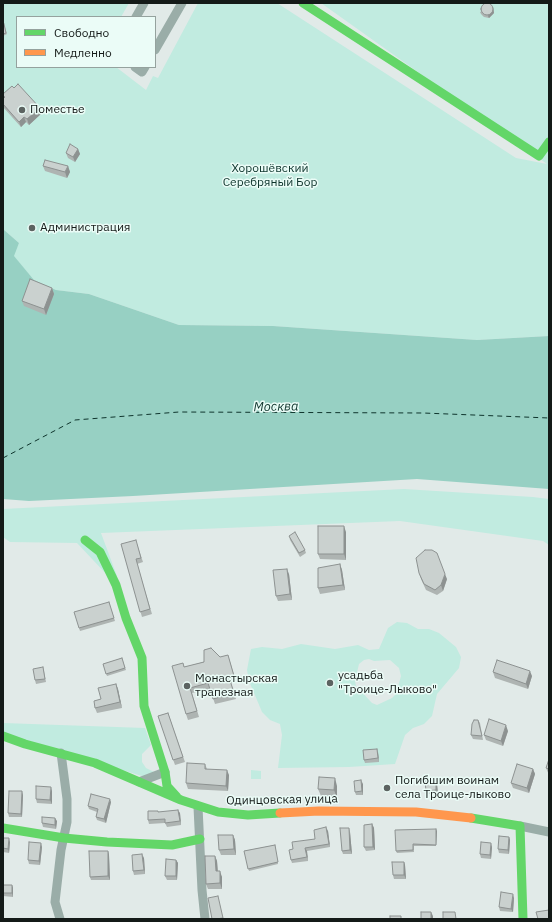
<!DOCTYPE html>
<meta charset="utf-8">
<style>
body{margin:0}
#map{position:relative;width:552px;height:922px;overflow:hidden;background:#e1eae8;font-family:"IBM Plex Sans",sans-serif}
canvas{display:block}
.frame{position:absolute;inset:0;border:4px solid #141a18;pointer-events:none}
.legend{position:absolute;left:16px;top:16px;width:140px;height:52px;box-sizing:border-box;background:#ebfcf7;border:1px solid #95a29e;margin:0;padding:5px 7px;list-style:none;font-size:12px;color:#141a18}
.legend li{display:flex;align-items:center;gap:8px;height:20px}
.legend b{width:20px;border:1px solid #95a29e}
</style>
<div id="map">
<canvas width="552" height="922"></canvas>
<div class="frame"></div>
<ul class="legend">
<li><b style="height:5px;background:#63d668"></b>Свободно</li>
<li><b style="height:5px;background:#ff974d"></b>Медленно</li>
</ul>
</div>
<script>
const ctx = document.querySelector('canvas').getContext('2d');
ctx.lineJoin = 'round';
function paint(path, color) { ctx.fillStyle = color; ctx.fill(path, 'evenodd'); }
const shape = rows => new Path2D(rows.map(r => 'M' + r).join(''));
function strokePath(path, color, width, dash) { ctx.strokeStyle = color; ctx.lineWidth = width; ctx.lineCap = dash ? 'butt' : 'round'; ctx.setLineDash(dash || []); ctx.stroke(path); }
function write(font, color, halo, rows, align = 'center') {
  ctx.font = font + ' "IBM Plex Sans",sans-serif'; ctx.lineWidth = 3; ctx.setLineDash([]); ctx.textBaseline = 'middle'; ctx.strokeStyle = halo; ctx.fillStyle = color; for (const [text, x, y, turn = 0] of rows) {
    ctx.save(); ctx.translate(x, y); ctx.rotate((+turn || 0) * Math.PI / 180); ctx.textAlign = isNaN(turn) ? turn : align; if (halo) ctx.strokeText(text, 0, 0); ctx.fillText(text, 0, 0); ctx.restore();
  }
}
const green = shape([
 [3,3,129,3,121,17,17,17,17,67,116,67,146,90,153,76,158,78,198,3,277,3,516,158,547,164,321,3,549,3,549,336,477,340,273,326,179,325,89,294,56,290,34,280,13,256,19,243,3,229],
 [404,489,533,497,549,499,549,545,543,541,400,521,101,533,117,576,109,577,77,543,10,542,3,537,3,509],
 [397,622,407,623,418,629,429,629,439,633,456,647,461,657,459,668,437,694,432,716,424,724,413,728,405,735,395,764,349,767,278,768,282,735,280,724,270,720,262,712,249,681,247,670,251,649,262,647,282,649,301,644,335,649,358,645,369,650,379,649,388,628],
 [369,659,374,661,390,660,399,668,401,676,396,694,392,698,377,705,372,703,356,686,355,681,359,664,364,660],
 [3,723,145,728,151,745,142,754,142,762,146,768,154,772,145,777,3,733],
 [251,770,261,771,261,779,251,779]
]);
const water = shape([
 [3,229,19,243,14,256,34,280,56,290,89,294,179,325,273,326,477,340,549,336,549,489,417,479,133,496,29,501,3,499]
]);
const ferry = shape([
 [3,458,75,420,179,412,423,413,549,418]
]);
const street = shape([
 [136,17,144,3],
 [155,50,182,3],
 [135,67,142,72,145,67],
 [139,782,165,772],
 [198,807,202,890,205,919],
 [520,826,549,832],
 [60,919,55,902,61,850,67,822,67,799,61,753]
]);
const fast = shape([
 [303,3,539,156,549,142],
 [85,540,100,552,116,585,126,618,142,658,144,706,165,772,167,786,177,797],
 [3,736,25,744,95,763,181,800,218,812,248,815,280,813],
 [471,818,520,826,523,919],
 [3,828,64,838,107,842,172,845,200,839]
]);
const slow = shape([
 [280,813,319,811,416,812,471,818]
]);
const wall = shape([
 [493,7,494,13,489,18,484,17,481,14,480,12],
 [4,24,7,34,3,36,3,25],
 [14,88,40,108,42,113,29,125,26,122,21,127,3,107,3,99,4,98,3,94],
 [78,149,80,154,75,162,68,158,66,153],
 [43,166,68,166,70,172,67,178,45,171],
 [52,288,54,294,46,315,24,306,22,301],
 [346,532,346,560,320,559,318,554],
 [289,536,305,550,306,553,300,557,290,540],
 [121,544,137,544,143,562,137,564,152,614,142,617],
 [340,564,342,570,345,590,320,594,318,588],
 [419,573,447,579,443,591,437,595,426,590,421,579],
 [289,574,292,600,278,601,276,596],
 [109,602,115,621,80,631,79,628],
 [228,655,236,681,231,683,236,699,215,704,210,689,192,693,199,717,188,720,186,714,185,667],
 [122,658,126,670,107,676,103,664],
 [43,667,44,671,46,682,36,684,35,680],
 [493,672,532,676,528,689,495,678],
 [116,684,118,689,122,708,97,713,95,708,101,699],
 [168,713,185,762,175,765,158,716],
 [478,720,480,723,483,740,473,739,471,735],
 [508,731,503,746,486,740,484,735],
 [378,752,379,762,365,763,364,760],
 [549,759,549,775,546,768],
 [205,764,207,769,229,775,228,791,188,789,186,783],
 [533,769,535,774,529,793,513,788,511,783],
 [436,781,437,784,438,794,427,794,426,791],
 [363,784,363,795,356,795,355,792],
 [337,786,337,798,321,796,318,789],
 [52,791,52,804,37,803,36,799],
 [23,795,22,817,9,817,8,813],
 [111,802,106,823,97,820,96,817,97,812,89,809,88,806],
 [158,811,158,812,180,813,181,825,167,827,165,823,149,824,148,820],
 [57,821,56,829,43,827,42,823],
 [372,824,374,828,375,850,366,851,364,847],
 [328,831,330,847,307,851,308,861,292,863,291,860,293,849,315,839],
 [437,831,436,846,414,846,414,852,397,853,396,851],
 [350,832,352,854,343,854,342,851],
 [233,835,235,840,236,855,221,855,219,850],
 [509,837,510,840,509,854,499,853,498,849],
 [3,838,10,842,9,853,3,852],
 [275,845,278,864,249,871,244,851],
 [42,847,40,865,29,864,28,860],
 [492,847,491,859,481,858,480,854],
 [108,851,109,855,110,880,91,880,90,877],
 [215,856,217,861,218,871,222,877,222,889,208,889,206,884],
 [144,858,145,874,134,875,133,871],
 [176,860,178,863,177,880,167,880,165,876],
 [404,862,405,865,406,879,394,879,393,875],
 [3,885,12,885,13,888,13,897,3,896],
 [514,898,513,912,500,911,499,907]
]);
const shadedWall = shape([
 [493,7,494,13,489,18,488,16],
 [40,108,42,113,29,125,27,119],
 [24,117,26,122,21,127,19,122],
 [78,149,80,154,75,162,73,157],
 [68,166,70,172,67,178,65,172],
 [52,288,54,294,46,315,44,309],
 [344,526,346,532,346,560,344,554],
 [340,564,342,570,345,590,343,585],
 [287,569,289,574,292,600,290,594],
 [445,574,447,579,443,591,441,585],
 [530,671,532,676,528,689,526,684],
 [116,684,118,689,122,708,120,702],
 [506,725,508,731,503,746,501,741],
 [377,749,378,752,379,762,378,758],
 [533,769,535,774,529,793,527,788],
 [227,770,229,775,228,791,226,786],
 [335,778,337,786,337,798,334,790],
 [361,780,363,784,363,795,362,791],
 [436,781,437,784,438,794,436,790],
 [51,787,52,791,52,804,50,800],
 [22,791,23,795,22,817,21,814],
 [110,799,111,802,106,823,104,819],
 [178,810,180,813,181,825,180,821],
 [55,818,57,821,56,829,55,825],
 [372,824,374,828,375,850,373,847],
 [326,827,328,831,330,847,329,844],
 [349,828,350,832,352,854,350,850],
 [436,829,437,831,436,846],
 [233,835,235,840,236,855,234,849],
 [509,837,510,840,509,854,508,850],
 [9,838,10,842,9,853,8,849],
 [41,843,42,847,40,865,39,861],
 [491,843,492,847,491,859,490,855],
 [305,848,307,851,308,861,307,857],
 [108,851,109,855,110,880,108,876],
 [142,854,144,858,145,874,144,870],
 [215,856,217,861,218,877,216,871],
 [176,860,178,863,177,880,176,876],
 [404,862,405,865,406,879,404,875],
 [220,871,222,877,222,889,220,883],
 [12,885,13,888,13,897,12,893],
 [513,894,514,898,513,912,511,909],
 [431,912,433,916,433,919,431,919]
]);
const building = shape([
 '481 9a6 6 0 1 1 12 0a6 6 0 1 1-12 0Z',
 [4,24,6,33,3,34,3,25,4,24],
 [18,84,40,108,27,119,24,117,19,122,3,104,3,99,5,97,3,96,3,94,12,86,14,88,18,84],
 [70,144,78,149,73,157,66,153,70,144],
 [45,160,68,166,65,172,43,166,45,160],
 [30,279,52,288,44,309,22,301,30,279],
 [318,526,344,526,344,554,318,554,318,526],
 [295,532,305,550,299,553,289,536,295,532],
 [136,540,141,558,136,559,150,609,140,612,121,544,136,540],
 [425,550,432,550,437,553,445,574,441,585,435,590,424,584,419,573,416,558,425,550],
 [340,564,343,585,318,588,318,568,340,564],
 [287,569,290,594,276,596,273,570,287,569],
 [109,602,114,618,79,628,74,612,109,602],
 [211,648,220,657,228,655,234,676,229,677,234,693,213,699,208,683,190,688,197,711,186,714,172,666,183,663,184,667,204,662,204,650,211,648],
 [122,658,125,668,106,674,103,664,122,658],
 [497,660,530,671,526,684,493,672,497,660],
 [43,667,45,679,35,680,33,669,43,667],
 [116,684,120,702,95,708,94,701,101,699,98,688,116,684],
 [168,713,183,757,173,760,158,716,168,713],
 [489,719,506,725,501,741,484,735,489,719],
 [474,720,478,720,482,736,471,735,472,724,474,720],
 [377,749,378,758,364,760,363,750,377,749],
 [549,759,549,769,546,768,549,759],
 [187,763,205,764,205,769,227,770,226,786,186,783,187,763],
 [517,764,533,769,527,788,511,783,517,764],
 [319,777,335,778,334,790,318,789,319,777],
 [361,780,362,791,355,792,354,781,361,780],
 [425,781,436,781,436,790,426,791,425,781],
 [36,786,51,787,50,800,36,799,36,786],
 [9,791,22,791,21,814,8,813,9,791],
 [91,794,110,799,104,819,96,817,98,809,88,806,91,794],
 [178,810,180,821,165,823,165,819,148,820,148,811,158,811,158,812,178,810],
 [42,817,55,818,55,825,42,823,42,817],
 [372,824,373,847,364,847,364,825,372,824],
 [326,827,329,844,305,848,307,857,291,860,289,850,293,849,292,842,315,839,314,830,326,827],
 [340,828,349,828,350,850,342,851,340,828],
 [436,829,436,845,413,844,413,850,396,851,395,830,436,829],
 [218,835,233,835,234,849,219,850,218,835],
 [499,836,509,837,508,850,498,849,499,836],
 [3,838,9,838,8,849,3,848,3,838],
 [29,842,41,843,39,861,28,860,29,842],
 [481,842,491,843,490,855,480,854,481,842],
 [275,845,278,862,248,869,244,851,275,845],
 [89,851,108,851,108,876,90,877,89,851],
 [142,854,144,870,133,871,132,855,142,854],
 [205,856,215,856,216,871,220,871,220,883,206,884,205,856],
 [166,859,176,860,176,876,165,876,166,859],
 [392,862,404,862,404,875,393,875,392,862],
 [3,885,12,885,12,893,3,893,3,885],
 [501,892,513,894,511,909,499,907,501,892],
 [218,896,223,918,216,919,212,919,208,898,218,896],
 [549,910,549,919,538,919,536,912,549,910],
 [421,912,431,912,431,919,421,919,421,912],
 [443,912,455,912,456,919,443,919,443,912],
 [390,916,401,916,401,919,390,919,390,916]
]);
const markers = [
 [22,110,4,"#5c6361"],
 [32,228,4,"#5c6361"],
 [330,683,4,"#5c6361"],
 [187,686,4,"#5c6361"],
 [387,788,4,"#5c6361"]
];
const poiNames = [
 ["Поместье",30,110],
 ["Администрация",40,228],
 ["усадьба",338,676],
 ["\"Троице-Лыково\"",338,690],
 ["Монастырская",195,679],
 ["трапезная",195,693],
 ["Погибшим воинам",395,781],
 ["села Троице-лыково",395,795]
];
const parkNames = [
 ["Хорошёвский",270,169],
 ["Серебряный Бор",270,183]
];
const streetNames = [
 ["Одинцовская улица",282,800,-1]
];
const waterNames = [
 ["Москва",276,407,-1]
];
paint(green, '#c1ebe0');
paint(water, '#97d0c3');
strokePath(ferry, '#0f352d', 1, [5, 4]);
strokePath(street, '#9aada8', 9);
strokePath(fast, '#63d668', 9);
strokePath(slow, '#ff974d', 9);
paint(wall, '#aeb4b2');
paint(shadedWall, '#8d9291');
paint(building, '#cad1cf');
strokePath(building, '#8d9291', 1);
for (const [x, y, r, color] of markers) { const dot = new Path2D(); dot.arc(x, y, r, 0, 2 * Math.PI); ctx.fillStyle = color; ctx.fill(dot); strokePath(dot, '#ebfcf7', 1.5); }
write('12px', '#141a18', '#ebfcf7', poiNames, 'left');
write('12px', '#0c332b', '#ebfcf7', parkNames);
write('12px', '#141a18', '#ebfcf7', streetNames);
write('italic 13px', '#0f352d', '#ebfcf7', waterNames);
</script>
